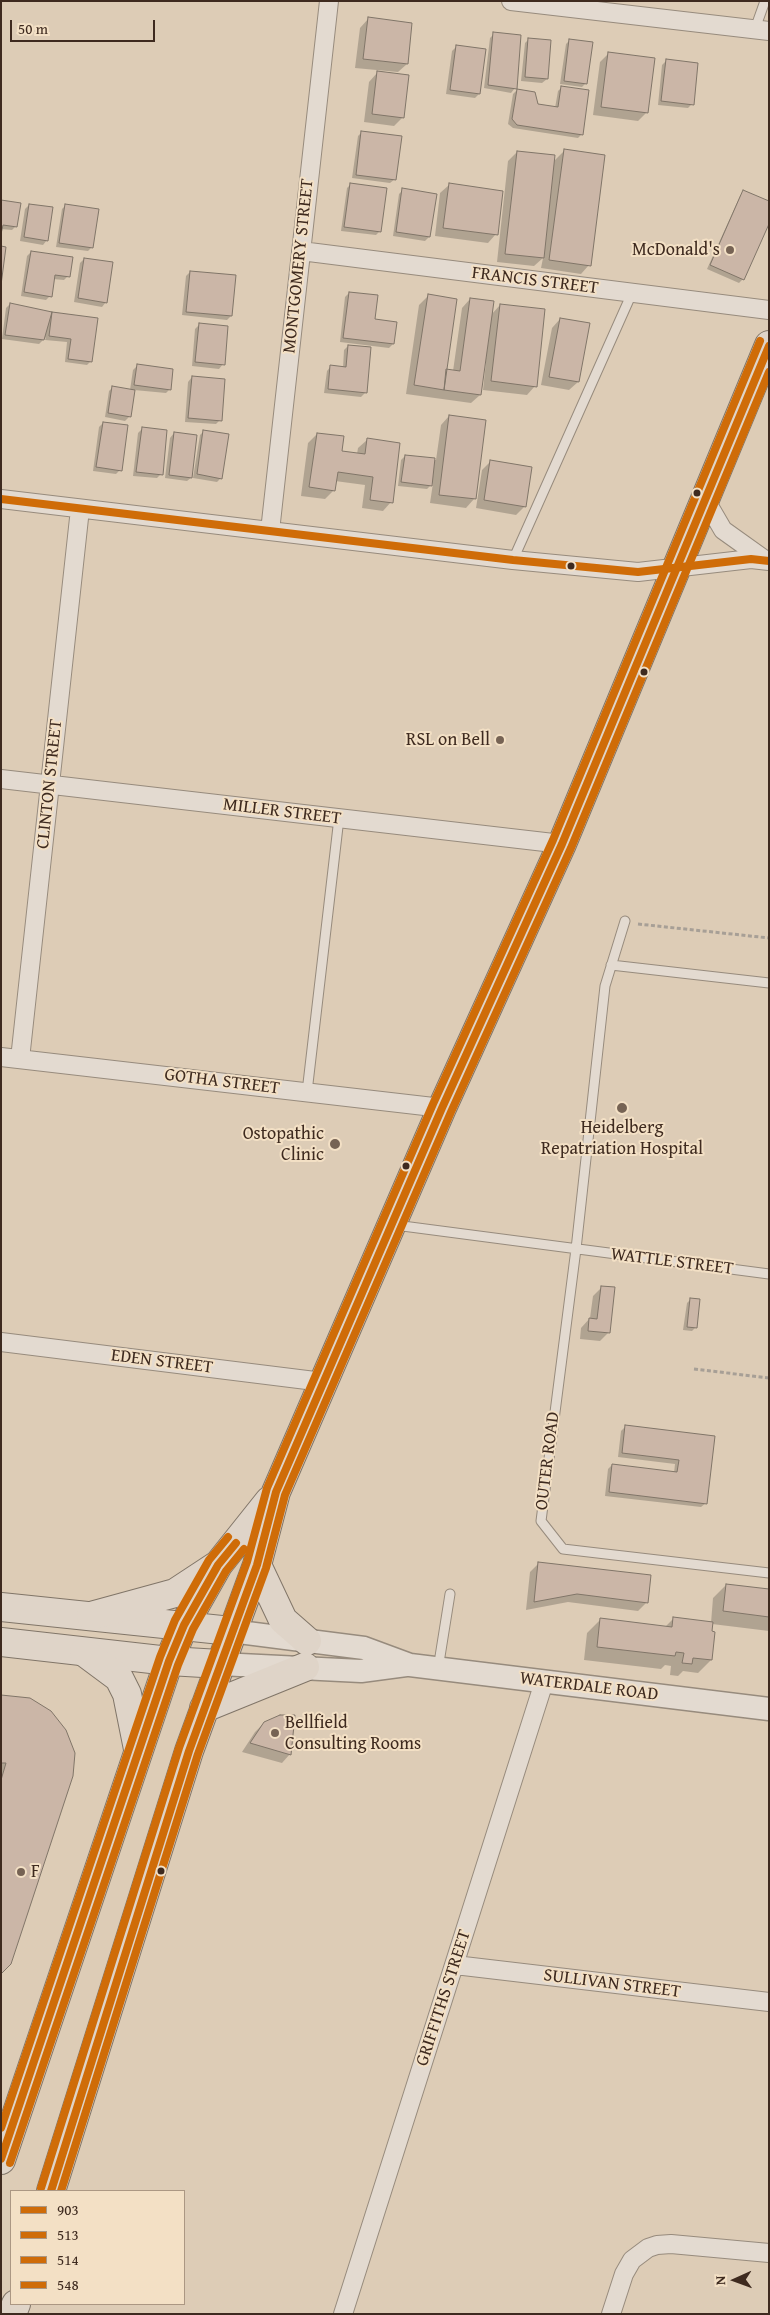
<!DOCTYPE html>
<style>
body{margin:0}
#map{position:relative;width:770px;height:2315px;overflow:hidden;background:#ddccb6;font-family:"Gentium Book Plus",serif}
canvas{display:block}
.frame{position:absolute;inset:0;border:2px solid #3e2a1f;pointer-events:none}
.legend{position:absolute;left:10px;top:2190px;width:175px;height:115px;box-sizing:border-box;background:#f3e0c5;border:1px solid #ab9783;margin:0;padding:6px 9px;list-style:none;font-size:15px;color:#3e2a1f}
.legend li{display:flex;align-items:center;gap:10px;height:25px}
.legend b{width:25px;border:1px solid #ab9783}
.north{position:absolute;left:710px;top:2255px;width:50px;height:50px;-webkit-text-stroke:4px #f3e0c5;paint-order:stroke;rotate:268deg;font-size:14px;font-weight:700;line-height:20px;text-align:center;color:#3e2a1f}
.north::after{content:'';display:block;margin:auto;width:18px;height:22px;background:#3e2a1f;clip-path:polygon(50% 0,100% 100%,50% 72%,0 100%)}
.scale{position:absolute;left:10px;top:20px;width:145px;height:22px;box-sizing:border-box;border:2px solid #3e2a1f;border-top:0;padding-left:6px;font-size:15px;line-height:18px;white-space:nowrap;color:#3e2a1f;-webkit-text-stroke:4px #f3e0c5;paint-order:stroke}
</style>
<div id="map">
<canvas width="770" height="2315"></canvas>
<div class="frame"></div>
<ul class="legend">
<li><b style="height:6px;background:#cf6c08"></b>903</li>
<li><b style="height:6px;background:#cf6c08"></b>513</li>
<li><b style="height:6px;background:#cf6c08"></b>514</li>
<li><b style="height:6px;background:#cf6c08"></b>548</li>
</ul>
<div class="north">N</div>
<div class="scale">50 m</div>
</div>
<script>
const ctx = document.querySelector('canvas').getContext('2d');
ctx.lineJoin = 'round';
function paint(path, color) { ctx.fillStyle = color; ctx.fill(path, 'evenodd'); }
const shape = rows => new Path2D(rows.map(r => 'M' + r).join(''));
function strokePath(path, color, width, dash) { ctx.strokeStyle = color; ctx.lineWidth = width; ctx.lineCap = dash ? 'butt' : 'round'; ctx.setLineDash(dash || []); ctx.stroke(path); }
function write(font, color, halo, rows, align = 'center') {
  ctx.font = font + ' "Gentium Book Plus",serif'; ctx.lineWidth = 4; ctx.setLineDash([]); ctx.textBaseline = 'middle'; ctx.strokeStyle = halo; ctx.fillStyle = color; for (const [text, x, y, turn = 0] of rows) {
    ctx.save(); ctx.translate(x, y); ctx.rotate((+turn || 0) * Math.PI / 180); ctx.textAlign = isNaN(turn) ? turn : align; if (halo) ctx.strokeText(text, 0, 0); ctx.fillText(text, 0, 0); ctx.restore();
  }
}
const shadow = shape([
 [368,19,407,64,398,72,355,68,360,28],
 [494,34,515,88,511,93,484,88,490,38],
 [529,39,547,79,542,83,521,81,525,43],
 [570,40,586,83,582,87,560,84,566,44],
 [456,47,479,94,475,98,446,94,452,51],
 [609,53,647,112,638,121,593,115,600,62],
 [666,61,692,104,688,108,658,105,662,65],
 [377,73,403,117,394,126,364,122,369,82],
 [562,87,582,134,578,138,513,128,508,124,513,94,517,90,537,105,555,108,558,91],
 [362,132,395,179,390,183,352,178,358,136],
 [564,151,589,265,581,274,541,268,543,258,534,266,497,262,508,161,517,152,553,162],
 [351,184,380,231,376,235,341,231,347,188],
 [449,185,496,234,488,243,435,236,440,193],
 [403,190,435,195,429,237,425,241,393,236,399,194],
 [744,192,743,279,739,283,707,269,740,196],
 [1,201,16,226,12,230,1,229],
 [29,205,47,240,43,245,20,241,25,209],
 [66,205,92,247,88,251,56,247,62,209],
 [31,252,68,276,64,280,53,279,50,296,46,300,21,296,27,256],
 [84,259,106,302,102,307,74,302,80,263],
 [190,272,231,316,227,320,182,315,186,276],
 [349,293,393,344,389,348,340,342,345,297],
 [428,296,445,370,453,371,462,308,470,299,491,315,500,305,535,386,527,395,483,390,486,362,484,362,480,395,471,403,406,394,419,305],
 [10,304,52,313,97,320,91,361,87,365,65,362,67,342,45,340,46,337,39,344,2,339,6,308],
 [560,319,578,382,569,390,541,385,552,328],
 [199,325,223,364,219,369,192,366,195,329],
 [348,346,365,393,361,397,324,393,327,371,331,366,343,368,344,350],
 [137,366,170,389,166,393,134,390,129,417,125,421,105,417,109,391,113,387,130,390,133,370],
 [192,377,220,420,216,424,185,422,188,382],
 [449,416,474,499,466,508,430,503,433,483,427,489,398,486,401,460,405,456,436,460,441,425],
 [103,423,120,470,116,474,93,471,99,427],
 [142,429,161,474,157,478,133,476,138,433],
 [204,431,221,478,217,482,193,478,200,435],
 [174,433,192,477,187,481,165,478,170,438],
 [317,434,341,452,357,454,358,448,367,440,391,502,383,511,362,508,365,485,335,481,334,490,325,499,301,496,308,443],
 [490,462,525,506,516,515,476,508,482,470],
 [602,1287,608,1333,600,1341,580,1339,581,1328,590,1318,593,1296],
 [691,1299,696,1327,692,1331,683,1330,687,1303],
 [625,1427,713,1437,706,1503,701,1507,605,1496,608,1469,612,1465,674,1473,675,1464,618,1457,621,1431],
 [539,1563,647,1602,638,1611,568,1602,526,1610,530,1572],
 [726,1585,769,1590,769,1631,712,1624,711,1660,698,1673,683,1671,678,1676,670,1675,671,1666,665,1665,661,1669,584,1660,587,1633,600,1620,665,1627,674,1618,711,1623,713,1598],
 [1,1697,30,1700,1,1972],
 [264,1723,290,1754,282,1763,242,1752,255,1732]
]);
const building = shape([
 [368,17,412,23,408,64,363,59,368,17],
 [493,32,521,35,517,89,488,85,493,32],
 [528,38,551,40,548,79,525,77,528,38],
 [569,39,593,42,587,84,564,81,569,39],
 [456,45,486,49,480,94,450,90,456,45],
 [608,52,655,58,648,113,601,107,608,52],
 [666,59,698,63,694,105,661,101,666,59],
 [377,71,409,75,404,118,372,114,377,71],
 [561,86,589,90,583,135,517,125,512,119,517,89,535,92,538,104,558,107,561,86],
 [361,131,402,136,396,180,356,175,361,131],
 [564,149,605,155,591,266,549,260,564,149],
 [517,151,555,155,544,258,505,254,517,151],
 [350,183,387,188,381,232,344,227,350,183],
 [449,183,503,191,498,235,443,228,449,183],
 [402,188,437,194,430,237,396,232,402,188],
 [743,190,769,201,769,224,744,280,710,265,743,190],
 [1,200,21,203,17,227,3,225,1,234,1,200],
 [29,204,53,207,48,241,24,237,29,204],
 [65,204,99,209,93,248,59,243,65,204],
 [1,246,6,247,1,285,1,246],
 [31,251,73,257,70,277,55,275,52,297,24,292,31,251],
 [84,258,113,262,107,303,78,298,84,258],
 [190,271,236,275,232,316,186,312,190,271],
 [349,292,378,295,375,319,397,322,394,344,343,338,349,292],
 [428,294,457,299,444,390,414,385,428,294],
 [470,298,494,301,481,395,444,390,446,369,460,371,470,298],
 [10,303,52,312,44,340,5,335,10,303],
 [500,304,545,309,537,387,491,381,500,304],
 [52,312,98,318,92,362,68,359,71,339,49,336,52,312],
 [560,318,590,323,579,382,549,377,560,318],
 [199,323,228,326,225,365,195,362,199,323],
 [348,345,371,347,367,393,328,389,330,365,346,367,348,345],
 [137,364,173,369,171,390,134,385,137,364],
 [192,376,225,379,222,421,188,418,192,376],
 [112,386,135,390,131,417,108,413,112,386],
 [449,415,486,420,476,499,439,495,449,415],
 [103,422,128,425,122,471,96,467,103,422],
 [142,427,167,430,163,475,136,472,142,427],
 [203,430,229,434,222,479,197,474,203,430],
 [174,432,197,435,192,478,169,475,174,432],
 [317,433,344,436,342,451,365,454,367,438,400,443,393,503,370,500,373,477,338,472,335,491,309,487,317,433],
 [405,455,435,458,432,486,401,482,405,455],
 [490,460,532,467,526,507,484,500,490,460],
 [601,1286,615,1287,610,1333,588,1331,589,1318,597,1319,601,1286],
 [690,1298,700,1299,697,1328,687,1327,690,1298],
 [625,1425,715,1436,707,1504,609,1492,612,1464,677,1472,679,1460,622,1453,625,1425],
 [538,1562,651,1575,648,1603,577,1594,534,1602,538,1562],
 [726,1584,769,1589,769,1617,723,1611,726,1584],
 [673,1617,713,1622,712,1631,715,1632,712,1660,693,1658,692,1664,682,1663,684,1653,676,1652,675,1656,597,1647,600,1618,672,1627,673,1617],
 [1,1695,30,1698,51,1711,66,1730,75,1753,73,1776,11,1964,1,1974,1,1780,6,1763,1,1763,1,1695],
 [280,1715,295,1715,291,1755,250,1743,264,1722,280,1715]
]);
const path = shape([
 [638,924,769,938],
 [694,1369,769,1378]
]);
const service = shape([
 [755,29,765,1],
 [513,560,632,293],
 [625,921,605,986,576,1249,541,1521,563,1549,769,1573],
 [611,965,769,983],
 [307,1092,339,818],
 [395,1225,769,1274],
 [438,1669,450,1594]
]);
const minor = shape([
 [511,1,769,31],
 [301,251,769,310],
 [709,492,709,506,723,530,765,560],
 [1,499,513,560,638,572,751,559,769,561],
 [270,531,329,1],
 [1,779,562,844],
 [1,1057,442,1108],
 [20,1059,80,509],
 [1,1342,323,1382],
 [455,1965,769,2002],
 [343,2314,544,1682],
 [611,2314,624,2274,632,2260,648,2248,657,2245,671,2244,769,2253]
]);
const tertiary = shape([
 [231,1631,364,1648,410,1665,769,1709],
 [220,1664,361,1671,406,1665]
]);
const primary = shape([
 [1,1607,231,1631],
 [1,1642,169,1661,220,1664]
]);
const trunk = shape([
 [257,1565,283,1620,307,1641],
 [91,1616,175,1593,216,1566],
 [84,1652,119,1678,127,1694,138,1749],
 [204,1708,305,1667],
 [1,2160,169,1661,184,1625,218,1565,269,1501],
 [51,2191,189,1751,257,1565,276,1492,442,1108,562,844,769,345],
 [12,2314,16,2304]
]);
const bus1 = shape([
 [1,2159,169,1661,184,1625,218,1565,236,1543],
 [51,2191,189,1751,257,1565,276,1492,442,1108,562,844,769,346]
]);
const bus2 = shape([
 [10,2163,178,1665,193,1629,226,1571,244,1549],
 [61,2191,198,1754,266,1568,285,1495,451,1112,571,848,769,372]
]);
const bus3 = shape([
 [1,2128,160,1657,175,1620,209,1560,228,1537],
 [41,2188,179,1748,247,1562,267,1488,433,1104,553,840,760,341]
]);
const bus4 = shape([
 [1,499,513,560,638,572,751,559,769,561]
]);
const markers = [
 [730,250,5,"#766354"],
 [697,493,4.5,"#3e2a1f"],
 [571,566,4.5,"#3e2a1f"],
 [644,672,4.5,"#3e2a1f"],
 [500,740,5,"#766354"],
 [622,1108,6,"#766354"],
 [335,1144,6,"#766354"],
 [406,1166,4.5,"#3e2a1f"],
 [275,1733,5,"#766354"],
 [161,1871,4.5,"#3e2a1f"],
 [21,1872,5,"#766354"]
];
const poiNames = [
 ["McDonald's",720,250],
 ["RSL on Bell",490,740],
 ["Heidelberg",622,1128,"center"],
 ["Repatriation Hospital",622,1149,"center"],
 ["Ostopathic",324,1134],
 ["Clinic",324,1155],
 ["Bellfield",285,1723,"left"],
 ["Consulting Rooms",285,1744,"left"],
 ["F",31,1872,"left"]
];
const streetNames = [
 ["MONTGOMERY STREET",299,266,-84],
 ["FRANCIS STREET",535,281,7],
 ["CLINTON STREET",50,784,-84],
 ["MILLER STREET",282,812,7],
 ["GOTHA STREET",222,1082,7],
 ["WATTLE STREET",672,1262,7],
 ["EDEN STREET",162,1362,7],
 ["OUTER ROAD",548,1461,-83],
 ["WATERDALE ROAD",589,1687,7],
 ["SULLIVAN STREET",612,1984,7],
 ["GRIFFITHS STREET",444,1998,-72]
];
paint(shadow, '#0003');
paint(building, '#cbb6a7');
strokePath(building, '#807568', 1);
strokePath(service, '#978b7d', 11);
strokePath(minor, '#978b7d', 20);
strokePath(tertiary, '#978b7d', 25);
strokePath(primary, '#807568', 30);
strokePath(trunk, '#807568', 30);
strokePath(path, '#a79f96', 3, [4, 2.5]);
strokePath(service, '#e3dad0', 9);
strokePath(minor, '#e3dad0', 18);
strokePath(tertiary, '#e3dad0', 22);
strokePath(primary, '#dfd4c8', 28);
strokePath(trunk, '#dfd4c8', 28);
strokePath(bus1, '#cf6c08', 8);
strokePath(bus2, '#cf6c08', 8);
strokePath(bus3, '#cf6c08', 8);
strokePath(bus4, '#cf6c08', 8);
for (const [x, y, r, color] of markers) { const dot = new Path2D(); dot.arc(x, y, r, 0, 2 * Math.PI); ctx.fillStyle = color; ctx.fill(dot); strokePath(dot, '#f3e0c5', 2); }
write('18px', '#3e2a1f', '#f3e0c5', poiNames, 'right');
write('18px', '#3e2a1f', '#f3e0c5', streetNames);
</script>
